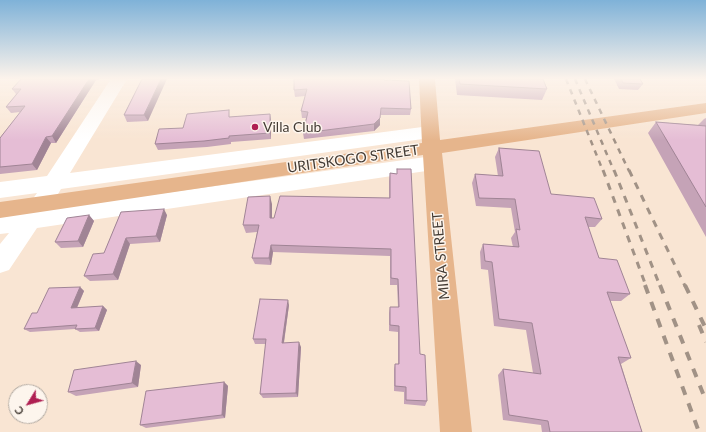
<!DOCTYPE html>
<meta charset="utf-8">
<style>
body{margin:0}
#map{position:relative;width:706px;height:432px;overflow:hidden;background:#f9e5d3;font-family:Lato,sans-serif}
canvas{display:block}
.north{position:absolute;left:8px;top:384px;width:40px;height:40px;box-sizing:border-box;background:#fdf5ed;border:1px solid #b3aba3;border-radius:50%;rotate:233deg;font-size:11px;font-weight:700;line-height:16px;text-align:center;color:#433b34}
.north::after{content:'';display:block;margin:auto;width:14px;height:18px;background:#af1f52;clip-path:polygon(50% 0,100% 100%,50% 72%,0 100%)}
</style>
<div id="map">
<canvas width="706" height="432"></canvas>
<div class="north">С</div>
</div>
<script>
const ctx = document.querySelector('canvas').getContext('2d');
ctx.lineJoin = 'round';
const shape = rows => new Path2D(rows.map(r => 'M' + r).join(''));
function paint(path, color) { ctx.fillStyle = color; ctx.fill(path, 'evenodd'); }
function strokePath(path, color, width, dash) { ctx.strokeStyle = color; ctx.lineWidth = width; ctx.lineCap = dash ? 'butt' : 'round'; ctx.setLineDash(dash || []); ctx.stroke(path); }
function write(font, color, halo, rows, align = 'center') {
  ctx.font = font + ' Lato,sans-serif'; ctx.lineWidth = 3; ctx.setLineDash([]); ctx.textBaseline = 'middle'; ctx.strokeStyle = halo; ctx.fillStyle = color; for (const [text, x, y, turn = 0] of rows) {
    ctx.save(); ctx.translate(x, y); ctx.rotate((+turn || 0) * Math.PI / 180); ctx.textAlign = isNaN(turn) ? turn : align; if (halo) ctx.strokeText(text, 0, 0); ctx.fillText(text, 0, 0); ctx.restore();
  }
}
const minor = shape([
 [111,79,127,79,70,173,430,126,436,128,439,132,436,136,430,138,61,189,49,209,433,156,440,158,443,163,440,168,433,170,37,228,9,270,0,273,0,244,9,233,0,234,0,216,23,213,37,193,0,198,0,182,47,176,111,79]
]);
const major = shape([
 [419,79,435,79,440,140,706,103,706,113,442,153,472,432,440,432,423,155,0,218,0,202,422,143,419,79]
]);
const railFar2 = shape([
 [566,79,603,171],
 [575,79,614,171],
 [585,79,629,171]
]);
const railFar1 = shape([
 [603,170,646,286],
 [614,170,660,286],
 [629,170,685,286]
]);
const rail = shape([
 [645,285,699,432],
 [660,285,706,401],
 [685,285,706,329],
 [699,325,706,342]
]);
const wall = shape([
 [21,79,99,79,98,80,96,80,56,143,51,143,37,170,0,174,0,138,20,112,11,113,6,107,16,94,12,89],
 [142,79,148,121,127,122,124,115],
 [455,79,543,79,547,89,542,100,457,95],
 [614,79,640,79,643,84,638,90,619,89],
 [384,80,411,109,410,115,380,115,380,125,374,131,304,139,303,133,306,118,302,118,301,111,305,96,295,97,294,90],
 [270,114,271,120,271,139,231,142,231,144,207,147,158,150,155,144,183,128,231,117],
 [706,118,706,237,648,133,656,122,698,125,704,119],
 [499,148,551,194,602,219,595,227,588,227,599,258,630,294,621,301,610,301,631,358,621,364,642,432,542,432,541,425,503,420,498,375,503,369,533,373,526,330,494,326,488,270,481,269,480,252,483,244,513,247,511,238,515,232,511,208,476,206,472,183,475,174,498,176,495,157],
 [397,169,420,354,427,401,425,406,404,404,404,392,394,391,394,369,395,364,398,364,398,332,389,331,389,313,390,307,398,307,397,285,390,285,390,256,273,252,271,265,255,264,252,258,257,232,246,233,243,225,272,204,272,218,274,218,389,198,389,181,390,173,397,174],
 [121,212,167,215,160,242,130,244,118,280,90,281,84,276,104,253],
 [89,215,94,221,83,247,61,248,55,242],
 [80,287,84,291,77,308,103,306,107,310,99,331,80,332,75,329,30,332,24,329,37,313],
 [289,305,284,343,301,347,298,397,263,398,260,394,266,344,255,344,253,339],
 [141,365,138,387,76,396,68,392],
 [224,382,228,386,225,418,146,428,140,425]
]);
const shadedWall = shape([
 [89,79,95,79,96,80,56,143,52,136],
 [161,79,167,79,148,121,144,115],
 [270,114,271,120,271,139,270,133],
 [380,118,380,125,374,131,374,124],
 [46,137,51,143,37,170,32,164],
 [270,196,272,204,272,225,270,218],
 [164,209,167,215,160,242,156,236],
 [89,215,94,221,83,247,78,241],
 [126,238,130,244,118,280,113,274],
 [271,245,273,252,271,265,269,258],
 [80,287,84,291,75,312,71,308],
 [288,300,289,305,283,348,282,343],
 [103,306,107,310,99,331,95,328],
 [299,342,301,347,298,397,296,393],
 [136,361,141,365,138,387,132,383],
 [224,382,228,386,225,418,222,415]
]);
const building = shape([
 [21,79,89,79,52,136,46,137,32,164,0,167,0,138,25,106,6,107,21,89,12,89,21,79],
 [142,79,161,79,144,115,124,115,142,79],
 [294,79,384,79,384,80,409,81,411,109,381,108,380,118,374,124,303,133,308,112,301,111,307,89,294,90,294,79],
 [459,79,543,79,547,89,460,84,459,79],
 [621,79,640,79,643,84,623,83,621,79],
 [229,110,229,117,270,114,270,133,229,136,229,138,204,141,155,144,159,129,183,128,187,114,229,110],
 [656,122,706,126,706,207,656,122],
 [499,148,539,151,551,194,594,198,602,219,585,217,599,258,617,260,630,294,607,292,631,358,618,357,642,432,550,432,548,421,509,415,503,369,541,374,532,323,499,319,492,262,485,261,483,244,519,247,516,229,520,230,515,199,479,198,475,174,503,176,499,148],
 [397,169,411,169,420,354,425,355,427,401,406,400,406,387,395,386,395,364,399,364,399,326,390,325,390,307,399,307,398,279,391,278,391,249,271,245,269,258,252,258,259,225,243,225,248,197,270,196,270,218,274,218,280,196,390,198,390,173,397,174,397,169],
 [164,209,156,236,126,238,113,274,84,276,93,254,104,253,121,212,164,209],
 [89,215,78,241,55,242,67,218,89,215],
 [80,287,71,308,103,306,95,328,75,329,77,325,24,329,32,313,37,313,49,288,80,287],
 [260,299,288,300,282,343,299,342,296,393,260,394,266,339,253,339,260,299],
 [136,361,132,383,68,392,74,370,136,361],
 [224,382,222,415,140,425,146,391,224,382]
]);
const markers = [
 [255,127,4,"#af1f52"]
];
const poiNames = [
 ["Villa Club",263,127]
];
const streetNames = [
 ["URITSKOGO STREET",353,159,-8],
 ["MIRA STREET",441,256,-95]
];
paint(minor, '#fff');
paint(major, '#e6b58c');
strokePath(railFar2, '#a19286', 2.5, [5.5, 5.5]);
strokePath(railFar1, '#a19286', 3, [7, 7]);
strokePath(rail, '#a19286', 4, [9, 9]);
paint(wall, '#c5a3b7');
paint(shadedWall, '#a08495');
paint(building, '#e5bdd5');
strokePath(building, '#a08495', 1);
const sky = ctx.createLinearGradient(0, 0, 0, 140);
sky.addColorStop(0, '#7fb2d8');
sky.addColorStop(0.56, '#fcf3eb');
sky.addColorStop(1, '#fcf3eb00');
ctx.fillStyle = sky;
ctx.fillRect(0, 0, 706, 140);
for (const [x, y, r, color] of markers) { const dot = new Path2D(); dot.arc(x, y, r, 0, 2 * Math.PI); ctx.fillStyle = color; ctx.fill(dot); strokePath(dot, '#fdf5ed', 1.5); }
write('14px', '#433b34', '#fdf5ed', poiNames, 'left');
write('14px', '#433b34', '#fdf5ed', streetNames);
</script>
